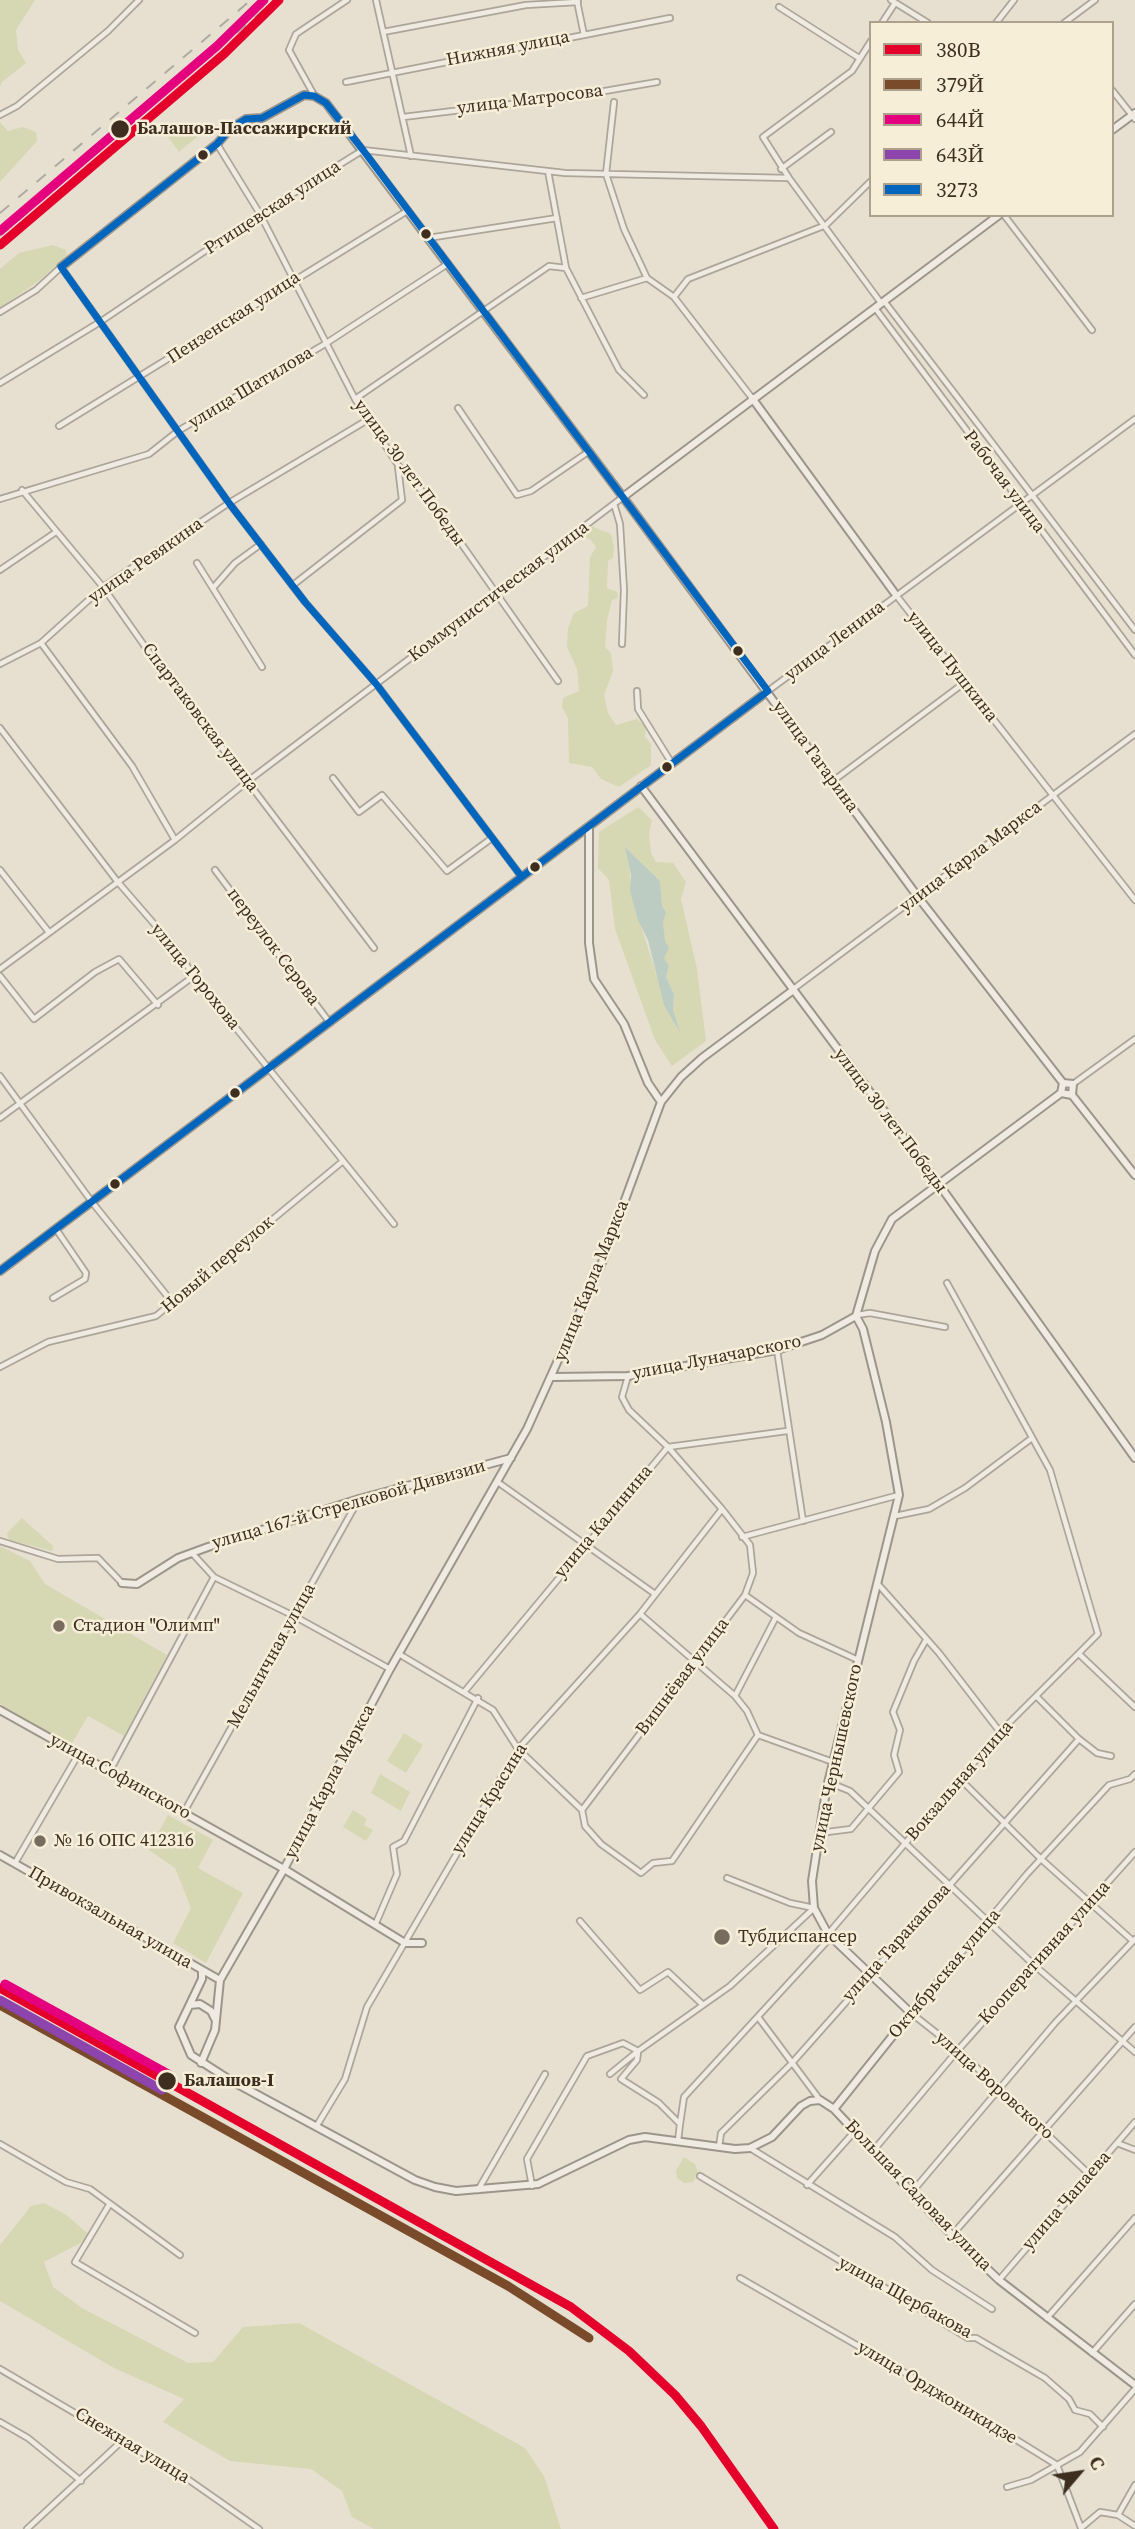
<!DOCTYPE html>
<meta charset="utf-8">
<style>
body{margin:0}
#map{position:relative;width:1135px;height:2529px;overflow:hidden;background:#e7e0d1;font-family:"Source Serif 4",serif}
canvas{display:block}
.legend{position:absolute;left:869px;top:21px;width:245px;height:196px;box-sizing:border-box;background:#f7eed8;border:2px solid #ada18e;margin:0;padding:9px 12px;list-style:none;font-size:21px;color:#3d2e20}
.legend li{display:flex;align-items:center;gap:14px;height:35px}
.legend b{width:35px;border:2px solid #ada18e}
.north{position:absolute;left:1044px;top:2438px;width:70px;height:70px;-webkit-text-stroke:5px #f7eed8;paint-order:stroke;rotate:61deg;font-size:19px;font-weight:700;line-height:28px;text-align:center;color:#3d2e20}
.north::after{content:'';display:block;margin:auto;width:24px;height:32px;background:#3d2e20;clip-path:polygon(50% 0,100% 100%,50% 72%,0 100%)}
</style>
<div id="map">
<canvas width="1135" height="2529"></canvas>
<ul class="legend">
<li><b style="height:9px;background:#e4002b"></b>380В</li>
<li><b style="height:9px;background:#7a4b2a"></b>379Й</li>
<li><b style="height:9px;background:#e5007d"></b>644Й</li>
<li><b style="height:9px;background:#8e44ad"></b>643Й</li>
<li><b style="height:9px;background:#0065bd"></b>3273</li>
</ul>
<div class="north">С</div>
</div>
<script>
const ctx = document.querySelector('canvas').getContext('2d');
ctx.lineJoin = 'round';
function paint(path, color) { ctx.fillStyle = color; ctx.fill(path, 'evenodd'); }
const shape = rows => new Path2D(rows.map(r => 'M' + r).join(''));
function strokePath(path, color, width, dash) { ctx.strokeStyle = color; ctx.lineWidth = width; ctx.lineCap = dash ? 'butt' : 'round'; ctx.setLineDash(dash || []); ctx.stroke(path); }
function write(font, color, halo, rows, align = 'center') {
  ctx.font = font + ' "Source Serif 4",serif'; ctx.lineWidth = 5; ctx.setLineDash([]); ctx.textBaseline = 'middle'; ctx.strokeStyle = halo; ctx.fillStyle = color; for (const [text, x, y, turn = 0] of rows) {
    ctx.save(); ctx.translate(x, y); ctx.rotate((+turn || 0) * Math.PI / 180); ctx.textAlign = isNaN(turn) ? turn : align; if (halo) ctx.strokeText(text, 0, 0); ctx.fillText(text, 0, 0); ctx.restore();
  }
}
const green = shape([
 [0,0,35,0,16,30,18,50,26,63,2,82,0,87],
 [0,122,8,131,23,127,36,132,37,141,0,182],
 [193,129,198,136,179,152,168,137],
 [53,245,66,250,67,255,40,280,0,308,0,269,19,253],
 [591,526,611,534,614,547,613,558,608,561,607,588,617,592,618,598,612,600,607,620,605,647,611,653,613,671,604,695,608,713,616,725,637,719,646,727,645,737,651,744,651,765,619,787,601,779,592,767,569,763,568,718,562,707,563,698,579,691,577,669,567,647,568,628,574,613,588,606,590,557,596,547,590,539,583,538,585,530],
 [638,807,652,820,649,835,651,853,656,862,673,863,686,882,681,899,697,969,706,1041,672,1066,655,1040,615,929,609,880,598,868,599,832],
 [626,848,660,881,662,906,666,912,663,923,664,959,669,966,666,977,674,994,673,1010,679,1032,668,1011,634,904],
 [22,1518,53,1546,52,1551,9,1540,7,1533],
 [0,1546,30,1561,45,1584,167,1655,124,1736,88,1716,71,1745,0,1704],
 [404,1733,423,1745,406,1773,387,1761],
 [380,1774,410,1792,401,1811,371,1793],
 [353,1810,367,1819,364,1825,373,1830,366,1841,343,1827],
 [168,1815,213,1840,198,1868,243,1893,206,1963,173,1943,191,1908,175,1868,149,1850],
 [684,2157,695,2164,698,2172,693,2182,684,2183,677,2178,676,2171],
 [44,2203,65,2214,92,2237,44,2262,53,2287,82,2308,188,2363,213,2362,243,2327,299,2323,525,2448,544,2476,561,2529,374,2529,352,2517,342,2491,311,2469,230,2461,163,2422,184,2399,114,2368,0,2301,0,2245,31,2206]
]);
const water = shape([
 [625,847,660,881,662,906,666,912,663,923,665,941,669,948,664,958,669,966,666,977,674,994,673,1010,680,1033,664,1005,648,940,638,920,630,891,631,876]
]);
const street = shape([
 [376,0,411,156],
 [891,0,928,23],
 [577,1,584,35],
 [779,7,859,58],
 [882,23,895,3],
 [996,23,1014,0],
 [1064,23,1095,0],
 [383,32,526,5,578,2],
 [346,82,670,18],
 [1112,90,1135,119],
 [314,95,289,50,296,34,347,0],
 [614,102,606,174,624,229,647,278],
 [0,115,17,106,108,31,139,0],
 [403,117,570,97,657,82],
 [217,144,260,214,355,399,398,465,432,502,558,681],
 [781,169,831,132],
 [548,171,566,268,619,370,644,395],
 [789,178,763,137,852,71,871,41],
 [1004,215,1092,330],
 [428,238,557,218],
 [674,297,752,398],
 [581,298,647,278,674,297,688,279,826,225,871,181],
 [884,301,1135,630],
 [875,308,1135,655],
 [0,312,36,290,61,267,229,503,305,602,377,685,521,876],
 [0,383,100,322,260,214,363,150,565,173,789,178,881,303],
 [355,399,549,266,566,268],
 [458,408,517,495,531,491,588,452],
 [59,426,407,211],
 [22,490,103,587,146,648,374,948],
 [0,499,149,454,178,431,325,344,446,265],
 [614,504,620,524,624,590,622,644],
 [197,563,262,667],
 [0,570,56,532],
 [293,585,402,500,398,467],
 [213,588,235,563,261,544],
 [896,595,1135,900],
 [41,643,132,766,175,840],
 [0,664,41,643,103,587,229,503,369,419],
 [637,691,638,709,671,762],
 [768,691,1135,419],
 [0,728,117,881,175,948,194,976,394,1224],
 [333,778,359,812,382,795,447,871,492,838],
 [833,781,964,683],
 [0,870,48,931],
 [215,870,330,1023],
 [0,969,175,840,248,781,623,497],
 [0,976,34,1019,95,972,119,959,158,1005],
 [792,990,1135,734],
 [0,1076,92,1202,172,1302],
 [1073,1084,1135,1039],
 [0,1118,194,976],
 [53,1298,85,1279,86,1273,56,1229],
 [857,1315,870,1313,945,1327],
 [777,1350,803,1521],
 [0,1367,48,1342,156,1316,343,1161],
 [499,1483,655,1594],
 [895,1516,929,1509,965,1488,1032,1438],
 [742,1537,899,1495],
 [0,1541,58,1559,98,1558,122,1583],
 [192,1553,214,1577,294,1616,390,1669],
 [877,1583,939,1653,1000,1732],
 [745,1595,799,1633,858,1660],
 [640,1614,735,1696,747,1711,758,1735,833,1762],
 [399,1654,493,1710,518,1749,582,1810,585,1826,601,1844,641,1873,653,1863,672,1861,758,1735],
 [1079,1654,1135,1707],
 [465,1691,668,1447,787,1431],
 [735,1696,776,1617],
 [1036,1696,1079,1739,1097,1753,1111,1756],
 [111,1769,214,1577],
 [960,1779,1041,1859,1133,1941],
 [828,1782,850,1791,1034,1965,1135,2052],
 [582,1810,745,1595,753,1573,750,1545,722,1509,668,1447,629,1410,622,1397,628,1376],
 [184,1812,359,1499],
 [819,1833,851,1829,899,1772,894,1755,900,1730,893,1712,914,1661,926,1640],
 [15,1863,78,1755],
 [727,1878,790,1903,814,1908],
 [580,1921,640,1990,668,1972,702,2004],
 [376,1923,397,1874,393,1847,404,1841,478,1698],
 [828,1934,1000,1732,1098,1634,1050,1470,947,1283],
 [758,2017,820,2100],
 [638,2052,637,2060,621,2079,659,2103,680,2124,678,2141],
 [610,2074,638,2051,730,1986,814,1908],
 [680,2124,684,2097,831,1937],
 [316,2127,345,2079,367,2007,518,1749,640,1614,722,1509],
 [1117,2143,1135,2150],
 [0,2144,66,2182,90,2189,180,2255],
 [719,2147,721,2133,792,2063,1079,1739],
 [750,2148,895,2237,932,2270,992,2309],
 [873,2151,958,2050,1135,1852],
 [1089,2174,958,2050,911,2013,1027,1874,1109,1785,1130,1779,1135,1774],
 [700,2176,968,2338,976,2338,1045,2378,1069,2399,1075,2410,1090,2414,1103,2427],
 [807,2185,855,2131],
 [532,2186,527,2159,587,2056,623,2043,638,2051],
 [478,2190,545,2074],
 [912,2192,1055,2023,1135,1939],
 [109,2205,75,2262,195,2333],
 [952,2235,1135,2027],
 [740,2278,947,2397,1057,2465,1081,2528,1100,2512,1118,2515,1135,2526],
 [999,2280,1135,2122],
 [1047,2318,1135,2218],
 [1092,2353,1135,2304],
 [0,2369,189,2480,259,2529],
 [0,2422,28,2438,81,2481],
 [1007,2487,1031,2480,1080,2452,1135,2389],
 [1118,2515,1135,2485],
 [27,2529,123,2440]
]);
const secondary = shape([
 [1112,130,1135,113],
 [61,267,217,144,230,129,246,119,262,118,304,95,314,96,326,103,623,497,918,897,1063,1083,1073,1084,1072,1095,1061,1093,1063,1083],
 [752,398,896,595],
 [623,497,999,215],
 [641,786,938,1183,1135,1458],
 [589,828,589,943,594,979,624,1024,648,1083,661,1102],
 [1072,1095,1135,1175],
 [0,1271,768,691],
 [552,1377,628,1376,777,1350,822,1335,856,1316,875,1251,892,1219,1061,1093],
 [122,1583,137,1584,178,1558,208,1547,359,1499,511,1458],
 [0,1710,284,1869,405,1943,422,1943],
 [0,1855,220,1980],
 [202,1971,202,1979,179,2027,191,2055,230,2080,415,2180,435,2187,456,2191,538,2184,629,2140,645,2137,735,2149,750,2148,772,2137,801,2106,810,2101,820,2100,834,2109,952,2235,999,2280,1135,2385],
 [190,2005,200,2004,211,2011,215,2019],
 [201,2063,215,2030,220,1980,284,1869,390,1669,527,1429,601,1265,661,1102,681,1077,702,1058,792,991],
 [834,2109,911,2013,828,1934,814,1908,812,1881,826,1791,899,1495,886,1422,863,1329,856,1316]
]);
const rail = shape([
 [0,213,251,0],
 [0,236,275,0],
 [595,2329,656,2376]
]);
const bus1 = shape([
 [0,1271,768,691,363,150,326,103,314,96,304,95,262,118,246,119,230,129,217,144,61,267,229,503,305,602,377,685,521,876]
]);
const rail1 = shape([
 [0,245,224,54,279,0],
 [0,1988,571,2307,629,2351,675,2395,701,2426,774,2529]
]);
const rail2 = shape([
 [0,2005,508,2286,589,2338]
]);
const rail3 = shape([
 [0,231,217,46,264,0],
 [5,1984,170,2075]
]);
const rail4 = shape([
 [0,2000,162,2090]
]);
const markers = [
 [120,129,10,"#3d2e20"],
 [203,155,6,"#3d2e20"],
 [426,234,6,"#3d2e20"],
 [738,651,6,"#3d2e20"],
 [667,767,6,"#3d2e20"],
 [535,867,6,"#3d2e20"],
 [235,1093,6,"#3d2e20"],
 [115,1184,6,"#3d2e20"],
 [59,1626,7,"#786c5e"],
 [40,1841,7,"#786c5e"],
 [722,1937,9,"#786c5e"],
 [167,2081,10,"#3d2e20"]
];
const streetNames = [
 ["Нижняя улица",508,49,-11],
 ["улица Матросова",530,100,-7],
 ["Ртищевская улица",273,208,-33],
 ["Пензенская улица",234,318,-33],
 ["улица Шатилова",251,388,-31],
 ["улица 30 лет Победы",409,473,54],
 ["Рабочая улица",1004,482,53],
 ["улица Ревякина",146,561,-35],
 ["Коммунистическая улица",499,592,-37],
 ["улица Ленина",835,641,-37],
 ["улица Пушкина",952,667,52],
 ["Спартаковская улица",200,718,53],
 ["улица Гагарина",815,757,54],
 ["улица Карла Маркса",971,857,-37],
 ["переулок Серова",273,947,53],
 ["улица Горохова",195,977,51],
 ["улица 30 лет Победы",890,1121,53],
 ["Новый переулок",218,1265,-40],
 ["улица Карла Маркса",592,1281,-68],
 ["улица Луначарского",717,1358,-11],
 ["улица 167-й Стрелковой Дивизии",349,1505,-16],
 ["улица Калинина",604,1522,-50],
 ["Мельничная улица",272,1656,-61],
 ["Вишнёвая улица",683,1677,-53],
 ["улица Чернышевского",837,1758,-78],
 ["улица Софинского",120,1777,29],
 ["Вокзальная улица",960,1781,-49],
 ["улица Карла Маркса",330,1782,-62],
 ["улица Красина",490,1799,-58],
 ["Привокзальная улица",110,1918,30],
 ["улица Тараканова",897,1943,-48],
 ["Кооперативная улица",1045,1953,-48],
 ["Октябрьская улица",945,1974,-50],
 ["улица Воровского",994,2086,42],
 ["Большая Садовая улица",918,2196,46],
 ["улица Чапаева",1067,2201,-49],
 ["улица Щербакова",905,2298,29],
 ["улица Орджоникидзе",937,2393,31],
 ["Снежная улица",132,2446,31]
];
const stopNames = [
 ["Балашов-Пассажирский",137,129],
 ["Балашов-I",184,2081]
];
const poiNames = [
 ["Стадион \"Олимп\"",73,1626],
 ["№ 16 ОПС 412316",54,1841],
 ["Тубдиспансер",738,1937]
];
paint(green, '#d6d7b3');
paint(water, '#bcccc2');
strokePath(street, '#ada599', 8);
strokePath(secondary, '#9c958a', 10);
strokePath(street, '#efebe3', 4.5);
strokePath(secondary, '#efebe3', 6);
strokePath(rail, '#afaaa2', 2, [12, 12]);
strokePath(bus1, '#0065bd', 7);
strokePath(rail1, '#e4002b', 9);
strokePath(rail2, '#7a4b2a', 9);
strokePath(rail3, '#e5007d', 9);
strokePath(rail4, '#8e44ad', 9);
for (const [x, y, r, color] of markers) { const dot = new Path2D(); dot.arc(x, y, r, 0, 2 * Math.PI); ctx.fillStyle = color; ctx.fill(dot); strokePath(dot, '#f7eed8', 2.5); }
write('18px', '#3d2e20', '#f7eed8', streetNames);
write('bold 18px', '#3d2e20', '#f7eed8', stopNames, 'left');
write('18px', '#3d2e20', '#f7eed8', poiNames, 'left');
</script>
